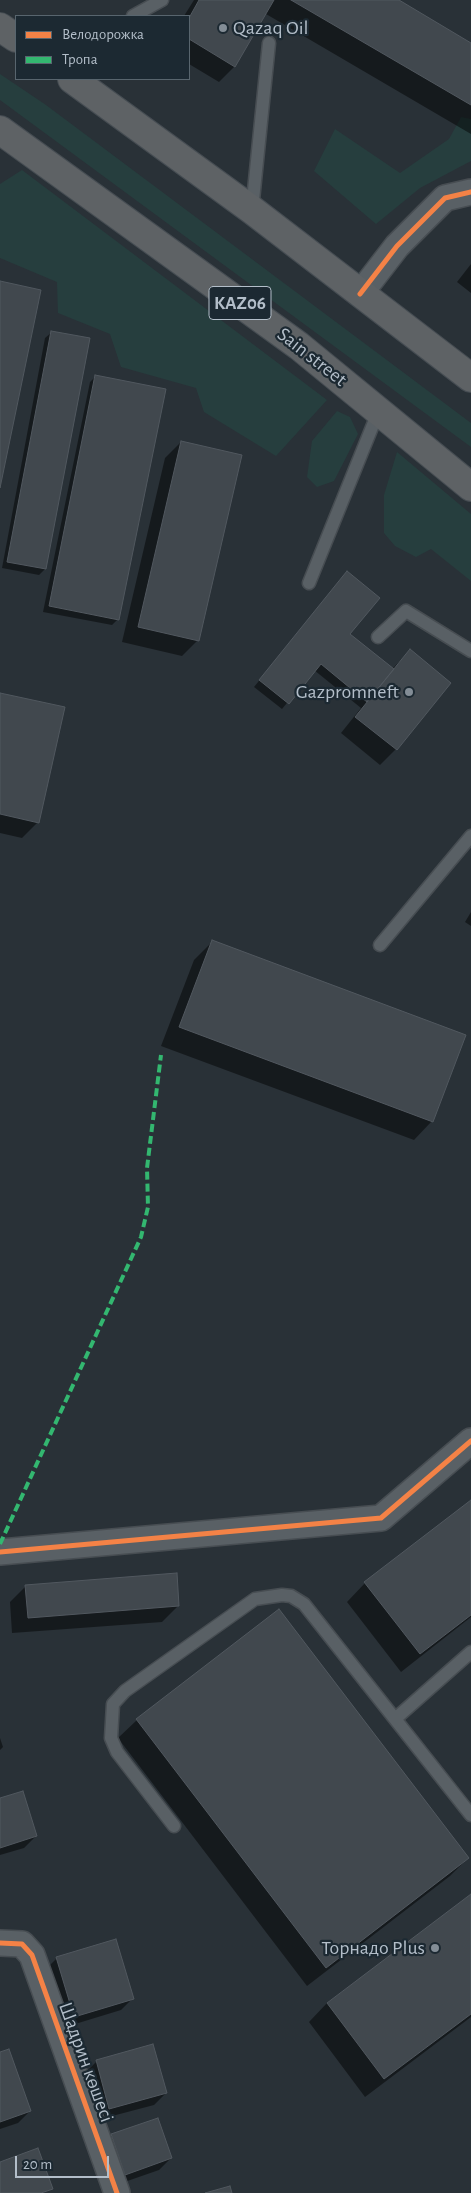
<!DOCTYPE html>
<meta charset="utf-8">
<style>
body{margin:0}
#map{position:relative;width:471px;height:2193px;overflow:hidden;background:#293137;font-family:"Alegreya Sans",sans-serif}
canvas{display:block}
.legend{position:absolute;left:15px;top:15px;width:175px;height:65px;box-sizing:border-box;background:#1c2932;border:1px solid #58656e;margin:0;padding:6px 9px;list-style:none;font-size:15px;color:#b3bec9}
.legend li{display:flex;align-items:center;gap:10px;height:25px}
.legend b{width:25px;border:1px solid #58656e}
.scale{position:absolute;left:15px;top:2156px;width:94px;height:22px;box-sizing:border-box;border:2px solid #b3bec9;border-top:0;padding-left:6px;font-size:15px;line-height:18px;white-space:nowrap;color:#b3bec9;-webkit-text-stroke:4px #1c2932;paint-order:stroke}
</style>
<div id="map">
<canvas width="471" height="2193"></canvas>
<ul class="legend">
<li><b style="height:6px;background:#f48246"></b>Велодорожка</li>
<li><b style="height:6px;background:#33b770"></b>Тропа</li>
</ul>
<div class="scale">20 m</div>
</div>
<script>
const ctx = document.querySelector('canvas').getContext('2d');
ctx.lineJoin = 'round';
function paint(path, color) { ctx.fillStyle = color; ctx.fill(path, 'evenodd'); }
const shape = rows => new Path2D(rows.map(r => 'M' + r).join(''));
function strokePath(path, color, width, dash) { ctx.strokeStyle = color; ctx.lineWidth = width; ctx.lineCap = dash ? 'butt' : 'round'; ctx.setLineDash(dash || []); ctx.stroke(path); }
function write(font, color, halo, rows, align = 'center') {
  ctx.font = font + ' "Alegreya Sans",sans-serif'; ctx.lineWidth = 4.5; ctx.setLineDash([]); ctx.textBaseline = 'middle'; ctx.strokeStyle = halo; ctx.fillStyle = color; for (const [text, x, y, turn = 0] of rows) {
    ctx.save(); ctx.translate(x, y); ctx.rotate((+turn || 0) * Math.PI / 180); ctx.textAlign = isNaN(turn) ? turn : align; if (halo) ctx.strokeText(text, 0, 0); ctx.fillText(text, 0, 0); ctx.restore();
  }
}
const green = shape([
 [0,74,46,105,471,423,471,447,0,100],
 [461,117,471,119,471,161,420,188,376,224,314,171,335,129,400,173,449,139],
 [22,170,327,400,276,456,204,412,196,388,121,367,110,334,58,313,57,282,0,258,0,184],
 [337,411,350,417,358,434,334,481,317,487,307,477,312,441],
 [397,452,471,514,471,581,431,549,416,557,395,546,384,533,384,495]
]);
const shadow = shape([
 [194,0,396,0,471,45,471,134,266,14,235,66,219,82,189,64,189,16,184,16],
 [471,264,471,293,457,282],
 [52,332,89,339,45,569,39,575,2,568,45,338],
 [96,376,118,619,112,625,43,612,90,382],
 [181,442,198,640,182,656,122,642,165,458],
 [341,579,348,635,392,669,410,651,396,749,380,765,341,733,361,708,314,670,282,709,254,687],
 [0,694,38,822,22,838,0,833],
 [471,912,471,926,465,922],
 [212,942,432,1121,414,1140,161,1046,194,960],
 [471,1501,471,1617,401,1672,347,1602,365,1583],
 [26,1586,178,1606,162,1622,12,1633,10,1602],
 [137,1720,468,1858,450,1876,307,1986,118,1738],
 [0,1738,3,1747,0,1750],
 [0,1799,36,1836,24,1848,0,1855],
 [471,1896,471,2017,365,2097,309,2022,327,2003],
 [57,1958,133,1998,121,2010,62,2028,45,1970],
 [0,2054,30,2111,18,2123,0,2129],
 [97,2061,166,2093,154,2105,97,2120,85,2073],
 [112,2136,171,2158,159,2170,113,2186,100,2147]
]);
const building = shape([
 [199,0,274,0,235,67,189,39,189,18,199,0],
 [291,0,399,0,471,43,471,105,291,0],
 [0,281,41,290,0,488,0,281],
 [51,331,90,338,46,569,7,562,51,331],
 [95,375,166,389,119,620,49,606,95,375],
 [181,441,242,455,199,641,138,627,181,441],
 [347,571,380,598,350,634,394,669,367,702,321,664,289,704,259,680,347,571],
 [410,649,451,683,397,750,355,717,410,649],
 [0,693,65,707,39,823,0,814,0,693],
 [212,940,466,1035,433,1122,179,1027,212,940],
 [471,1500,471,1615,420,1654,364,1582,471,1500],
 [177,1573,179,1606,28,1618,25,1585,177,1573],
 [279,1609,469,1858,326,1968,136,1719,279,1609],
 [23,1791,37,1836,0,1848,0,1798,23,1791],
 [471,1894,471,2014,384,2079,327,2003,471,1894],
 [116,1939,134,1999,74,2017,56,1957,116,1939],
 [153,2044,167,2093,109,2109,96,2060,153,2044],
 [9,2049,31,2111,0,2122,0,2052,9,2049],
 [158,2118,172,2158,125,2175,111,2134,158,2118],
 [38,2148,53,2189,41,2193,0,2193,0,2162,38,2148],
 [230,2186,232,2193,205,2193,230,2186]
]);
const lane = shape([
 [133,16,162,0],
 [252,210,269,43],
 [309,583,379,410],
 [378,637,406,611,471,651],
 [380,945,471,836],
 [471,1652,395,1719,471,1815],
 [174,1826,117,1752,111,1738,113,1704,125,1691,255,1599,282,1595,291,1596,304,1604,395,1719]
]);
const street = shape([
 [360,294,397,246,445,198,471,192],
 [0,1552,381,1518,471,1441],
 [0,1943,22,1944,32,1955,117,2193]
]);
const highway = shape([
 [0,27,16,38],
 [72,79,252,210,471,378],
 [0,130,299,346,471,487]
]);
const quiet = shape([
 [0,1544,141,1237,148,1207,147,1168,161,1055]
]);
const cycleway = shape([
 [360,294,397,246,445,198,471,192],
 [0,1552,381,1518,471,1441],
 [0,1943,22,1944,32,1955,117,2193]
]);
const markers = [
 [223,28,5,"#838d96"],
 [409,692,5,"#838d96"],
 [435,1948,5,"#838d96"]
];
const shields = [
 [240,303,62]
];
const shieldNames = [
 ["KАZ06",240,303]
];
const poiNames = [
 ["Qazaq Oil",233,28,"left"],
 ["Gazpromneft",399,692],
 ["Торнадо Plus",425,1948]
];
const streetNames = [
 ["Sain street",312,357,38],
 ["Шадрин көшесі",86,2062,70]
];
paint(green, '#263e3e');
paint(shadow, '#0007');
paint(building, '#41484e');
strokePath(building, '#51585f', 1);
strokePath(lane, '#474d52', 15);
strokePath(street, '#474d52', 28);
strokePath(highway, '#464d53', 30);
strokePath(lane, '#596065', 12);
strokePath(street, '#596065', 25);
strokePath(highway, '#5e6265', 28);
strokePath(quiet, '#33b770', 4, [8, 4]);
strokePath(cycleway, '#f48246', 5);
for (const [x, y, r, color] of markers) { const dot = new Path2D(); dot.arc(x, y, r, 0, 2 * Math.PI); ctx.fillStyle = color; ctx.fill(dot); strokePath(dot, '#1c2932', 2); }
for (const [x, y, w] of shields) { const box = new Path2D(); box.roundRect(x - w / 2, y - 16.5, w, 33, 4); ctx.fillStyle = '#1c2932'; ctx.fill(box); strokePath(box, '#b3bec9', 1); }
write('bold 19px', '#b3bec9', null, shieldNames);
write('20px', '#b3bec9', '#1c2932', poiNames, 'right');
write('20px', '#b3bec9', '#1c2932', streetNames);
</script>
